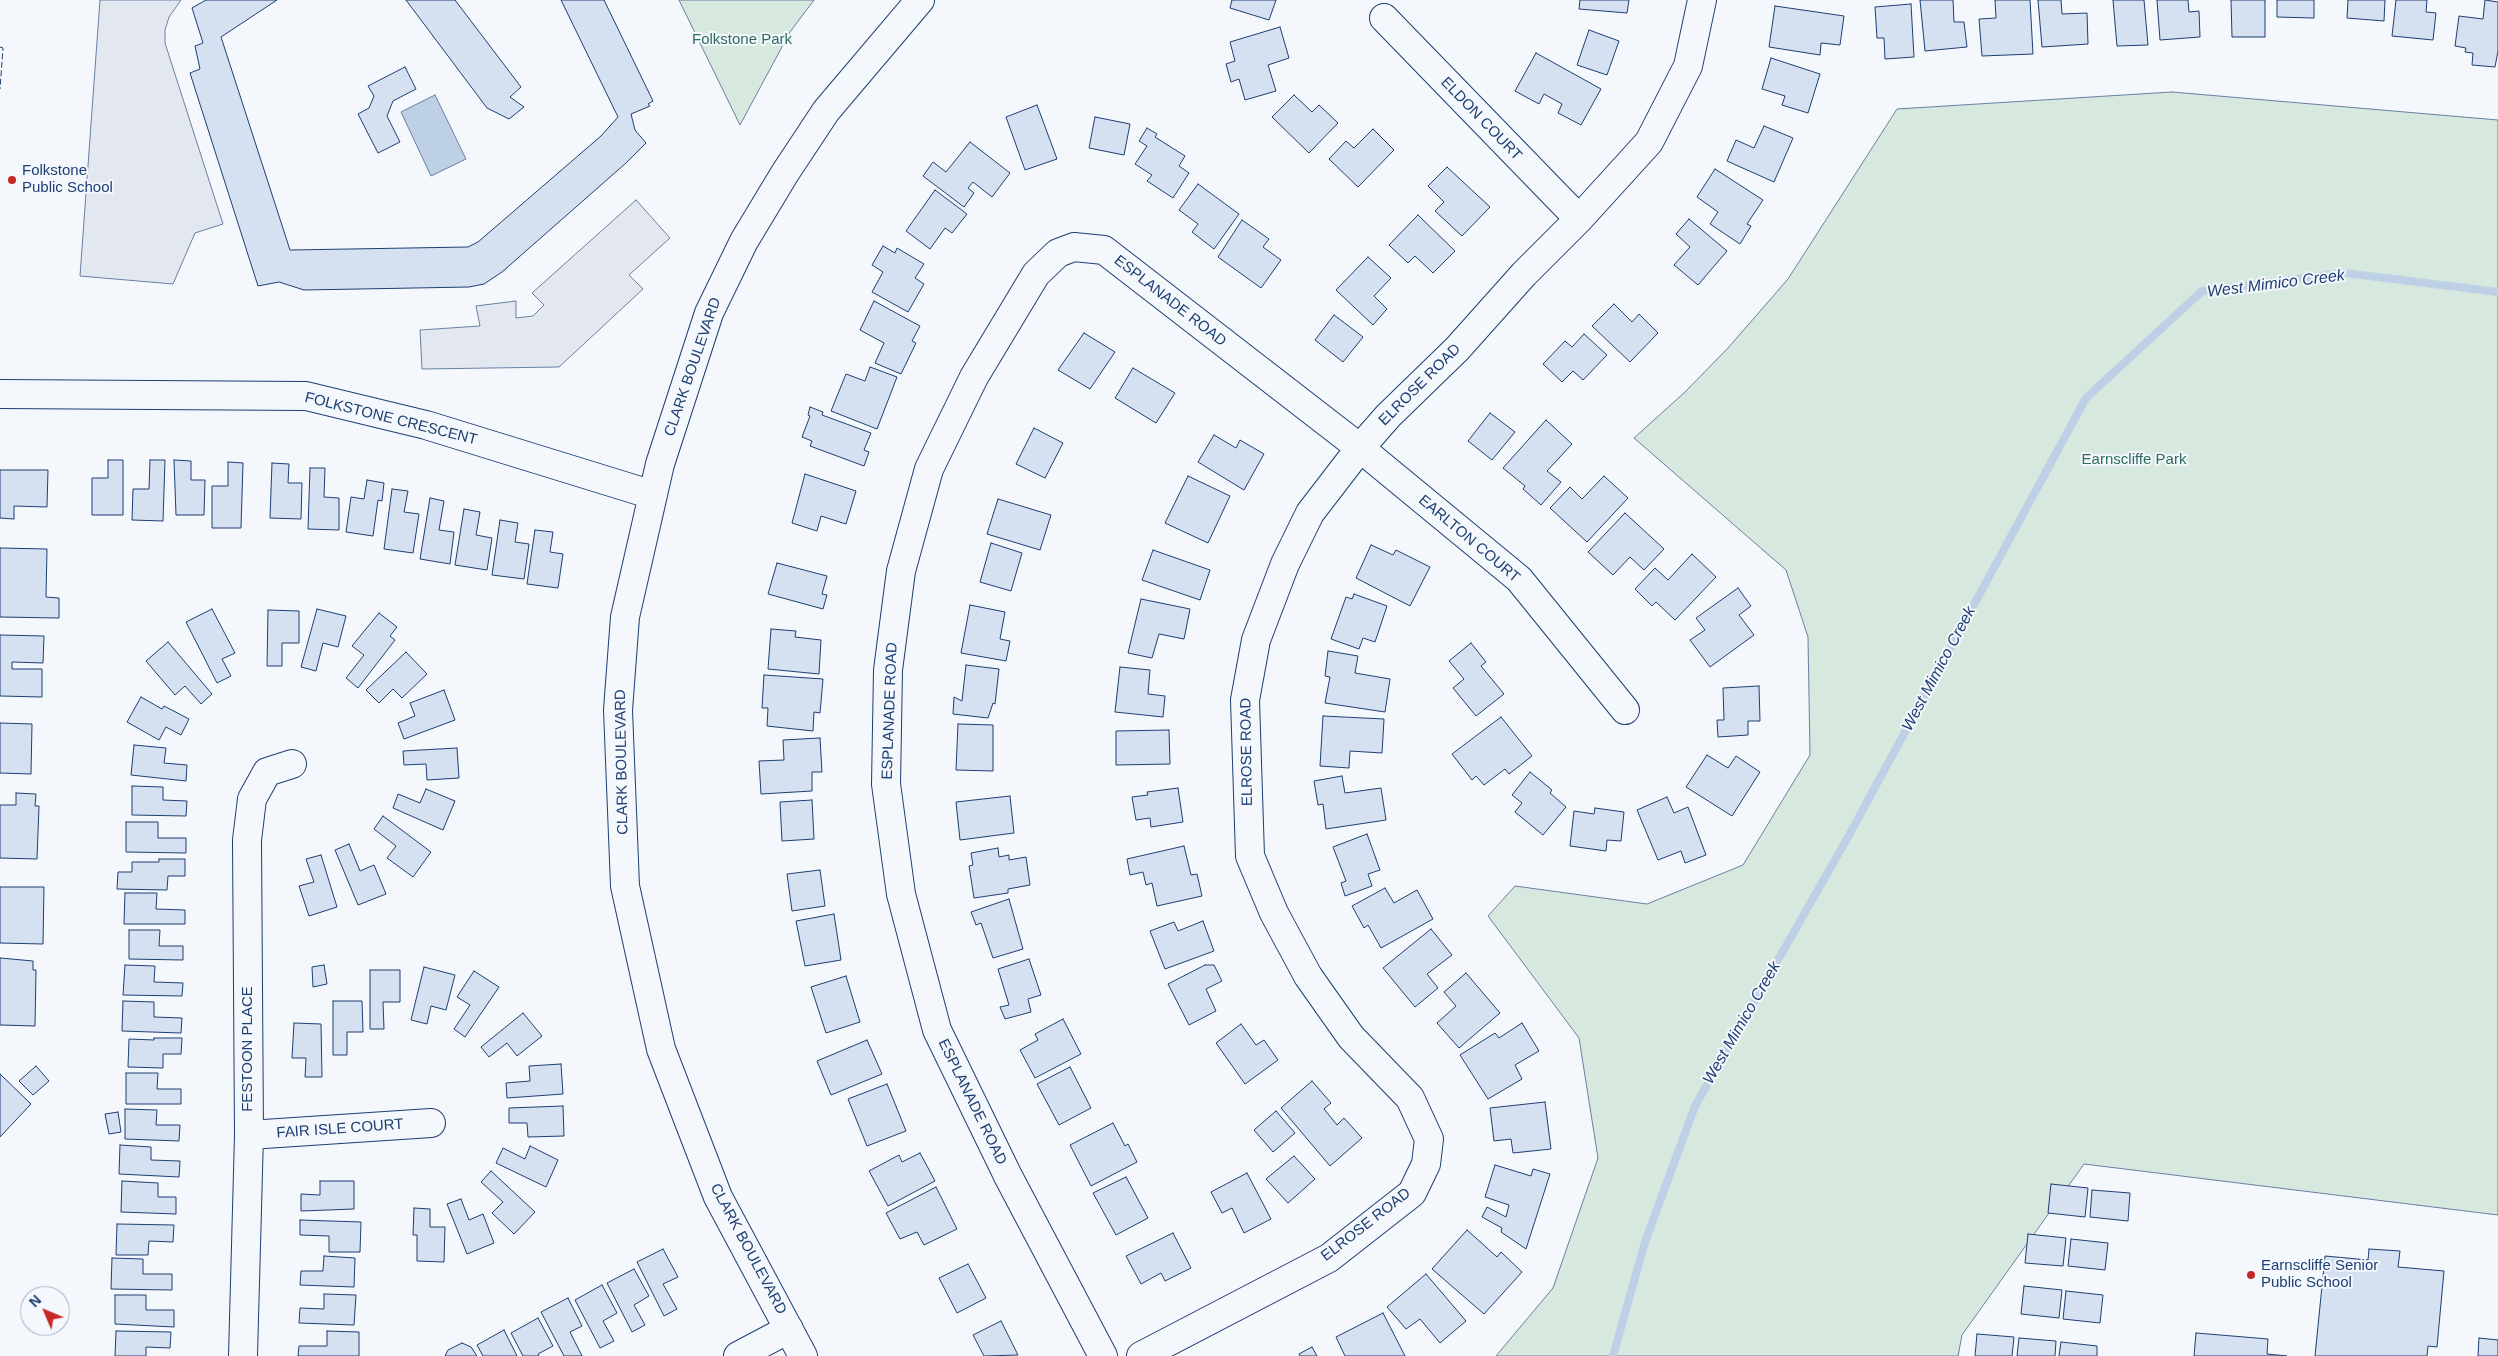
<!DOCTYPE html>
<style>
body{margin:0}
#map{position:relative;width:2498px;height:1356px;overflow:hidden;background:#f4f7fb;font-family:Arial,sans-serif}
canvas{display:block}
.north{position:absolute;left:20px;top:1286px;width:50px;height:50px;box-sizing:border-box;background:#f4f7fb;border:1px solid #9eadc5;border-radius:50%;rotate:315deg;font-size:14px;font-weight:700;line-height:20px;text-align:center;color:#1d3f73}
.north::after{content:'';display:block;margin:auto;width:18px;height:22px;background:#c62828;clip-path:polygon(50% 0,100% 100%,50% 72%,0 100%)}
</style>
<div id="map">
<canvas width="2498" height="1356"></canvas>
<div class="north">N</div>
</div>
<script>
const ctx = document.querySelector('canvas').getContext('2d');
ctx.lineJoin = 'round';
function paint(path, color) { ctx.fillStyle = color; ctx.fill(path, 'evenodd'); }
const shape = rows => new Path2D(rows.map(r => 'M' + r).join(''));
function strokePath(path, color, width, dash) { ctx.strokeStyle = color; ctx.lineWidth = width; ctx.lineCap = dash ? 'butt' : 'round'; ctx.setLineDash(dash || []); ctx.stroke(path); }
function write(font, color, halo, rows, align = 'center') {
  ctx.font = font + ' Arial,sans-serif'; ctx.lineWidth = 4; ctx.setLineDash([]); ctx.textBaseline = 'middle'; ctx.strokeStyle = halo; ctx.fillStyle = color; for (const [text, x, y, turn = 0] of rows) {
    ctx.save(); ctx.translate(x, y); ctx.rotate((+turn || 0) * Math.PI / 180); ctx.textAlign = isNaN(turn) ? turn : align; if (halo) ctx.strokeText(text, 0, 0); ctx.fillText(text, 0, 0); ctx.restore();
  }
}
const green = shape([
 [679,0,814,0,790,32,740,125,679,0],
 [2172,92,2498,120,2498,1215,2084,1164,1962,1335,1958,1356,1496,1356,1553,1288,1598,1158,1579,1038,1488,916,1515,886,1647,904,1743,865,1810,755,1808,637,1786,570,1634,438,1685,392,1728,348,1788,279,1897,109,2172,92]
]);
const parking = shape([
 [100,0,181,0,169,17,165,30,165,43,223,224,195,233,173,284,80,276,100,0],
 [636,200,670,238,629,275,643,289,559,367,422,369,420,330,480,326,476,306,516,301,516,318,533,316,544,305,532,293,636,200]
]);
const water = shape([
 [435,95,466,159,431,176,401,112,435,95]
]);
const stream = shape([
 [1613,1356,1645,1242,1695,1106,1848,837,2086,398,2202,291,2345,273,2498,292]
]);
const building = shape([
 [206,0,277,0,221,37,290,250,468,247,478,242,601,136,618,117,561,0,604,0,653,101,648,104,650,106,631,114,635,130,646,143,626,163,502,272,484,284,469,287,304,290,279,282,258,286,190,73,200,69,195,46,203,43,192,8,206,0],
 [406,0,455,0,521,87,510,97,524,107,509,119,487,108,406,0],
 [1232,0,1276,0,1269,20,1230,8,1232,0],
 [1580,0,1629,0,1627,13,1579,9,1580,0],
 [1920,0,1953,0,1954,22,1964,22,1967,47,1925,51,1920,0],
 [1995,0,2030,0,2033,54,1982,56,1979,19,1996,18,1995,0],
 [2038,0,2061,0,2062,14,2087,13,2088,44,2042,47,2038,0],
 [2113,0,2144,0,2148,45,2117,46,2113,0],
 [2157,0,2188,0,2189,12,2199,11,2200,37,2160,40,2157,0],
 [2231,0,2265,0,2265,37,2232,37,2231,0],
 [2277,0,2314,0,2314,18,2277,17,2277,0],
 [2348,0,2385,0,2384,21,2347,18,2348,0],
 [2396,0,2427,0,2426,12,2436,13,2433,40,2392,36,2396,0],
 [2485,0,2498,2,2498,51,2495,67,2472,65,2473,53,2465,52,2466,48,2455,46,2459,16,2483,19,2485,0],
 [1911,4,1914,57,1885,59,1884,38,1877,38,1875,7,1911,4],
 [1775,6,1844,16,1840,45,1821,43,1820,55,1769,47,1775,6],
 [1280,27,1289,58,1268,65,1276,91,1245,100,1239,79,1231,82,1226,64,1235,61,1230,42,1280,27],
 [1589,30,1619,41,1607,75,1577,65,1589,30],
 [1536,53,1601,89,1581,125,1558,113,1562,104,1544,94,1539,104,1515,91,1536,53],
 [1771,58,1820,74,1808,113,1782,105,1785,96,1762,89,1771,58],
 [405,67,416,89,393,101,387,116,400,142,378,153,358,114,369,108,374,96,368,86,405,67],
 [1294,95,1312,112,1319,105,1338,123,1309,153,1272,117,1294,95],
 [1037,105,1057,159,1025,170,1006,117,1037,105],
 [1095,117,1130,124,1124,155,1089,148,1095,117],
 [1764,126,1793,138,1774,182,1727,161,1736,140,1754,148,1764,126],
 [1147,128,1157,134,1155,137,1185,156,1179,166,1189,173,1173,198,1147,181,1152,175,1135,164,1147,146,1139,141,1147,128],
 [1373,129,1394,150,1358,187,1329,159,1346,141,1354,148,1373,129],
 [970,142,1010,173,992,197,973,182,968,188,974,193,964,207,923,176,933,162,946,172,970,142],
 [1447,167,1490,207,1462,236,1435,211,1444,202,1428,186,1447,167],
 [1715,169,1763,200,1747,224,1751,226,1740,244,1710,224,1718,212,1697,197,1715,169],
 [1198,184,1239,214,1214,249,1192,232,1198,224,1179,210,1198,184],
 [935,190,967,214,952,233,945,228,930,249,906,231,935,190],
 [1418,215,1455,251,1433,273,1415,256,1408,263,1389,245,1418,215],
 [1689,219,1727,251,1698,285,1674,265,1690,247,1676,234,1689,219],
 [1242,220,1269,239,1263,247,1281,260,1261,288,1218,257,1242,220],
 [883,246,895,253,897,248,924,264,915,278,924,284,908,312,872,292,883,272,872,265,883,246],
 [1368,257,1391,278,1374,296,1387,309,1373,325,1336,290,1368,257],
 [874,301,920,326,912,341,916,343,901,374,875,363,884,343,860,330,874,301],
 [1614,304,1632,322,1639,314,1658,333,1630,362,1592,326,1614,304],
 [1334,315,1363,337,1343,362,1315,340,1334,315],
 [1084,333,1115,352,1090,389,1058,370,1084,333],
 [1584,334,1607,355,1583,380,1573,371,1562,382,1543,364,1565,341,1572,347,1584,334],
 [870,367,897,377,877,429,831,411,846,374,865,381,870,367],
 [1133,368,1175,393,1156,423,1115,398,1133,368],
 [810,407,823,412,822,415,871,433,864,450,869,452,864,466,810,446,812,441,802,437,810,416,808,415,810,407],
 [1490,413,1515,432,1492,460,1468,441,1490,413],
 [1546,420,1572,444,1547,471,1561,482,1541,505,1523,489,1525,486,1503,468,1546,420],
 [1034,428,1063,443,1045,478,1016,464,1034,428],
 [1214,435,1236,448,1240,440,1264,454,1244,490,1198,462,1214,435],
 [108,460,123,460,123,515,92,515,92,478,108,478,108,460],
 [150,460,165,460,163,521,132,520,133,489,149,489,150,460],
 [174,460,191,461,191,480,205,480,204,515,176,515,174,460],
 [228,462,243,463,241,528,212,528,212,486,228,486,228,462],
 [272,463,289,464,288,483,302,483,301,519,270,518,272,463],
 [310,468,325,468,324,497,339,498,339,530,308,529,310,468],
 [0,470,48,470,47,507,14,506,14,519,0,518,0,470],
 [805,474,856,491,846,524,821,516,817,531,792,523,805,474],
 [1188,476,1230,496,1208,543,1165,523,1188,476],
 [1604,476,1628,498,1587,542,1550,508,1570,487,1582,499,1604,476],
 [367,480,384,483,382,501,378,500,373,536,346,532,351,497,364,499,367,480],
 [392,489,408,491,404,512,419,514,413,553,384,549,392,489],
 [430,498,444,501,439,530,454,532,450,564,420,559,430,498],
 [998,499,1051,515,1040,550,987,534,998,499],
 [464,509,480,512,476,535,492,538,487,570,455,565,464,509],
 [1625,513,1664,549,1644,570,1630,557,1613,575,1588,552,1625,513],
 [500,520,518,523,515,542,529,544,524,579,492,575,500,520],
 [535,530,553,532,550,552,563,554,558,588,527,584,535,530],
 [991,543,1022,553,1011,591,980,582,991,543],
 [1371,545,1393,555,1396,550,1430,567,1410,606,1356,578,1371,545],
 [0,548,47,549,46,597,59,598,59,618,0,617,0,548],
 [1153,550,1210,570,1200,600,1142,580,1153,550],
 [1692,554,1716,577,1675,620,1656,602,1652,606,1635,589,1655,568,1668,580,1692,554],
 [777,563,827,576,822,594,827,595,823,609,768,594,777,563],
 [1738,588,1751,606,1739,615,1754,635,1710,667,1690,640,1705,630,1696,618,1738,588],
 [1354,594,1387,606,1375,642,1363,638,1359,649,1331,639,1346,597,1352,599,1354,594],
 [1141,599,1190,609,1184,639,1159,634,1152,658,1128,653,1141,599],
 [970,605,1005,612,1000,639,1010,641,1006,661,961,653,970,605],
 [212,609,235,653,222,659,231,676,217,683,186,622,212,609],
 [317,609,346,616,338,647,323,643,316,671,301,667,317,609],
 [268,610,299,611,299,643,282,643,282,666,267,666,268,610],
 [379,613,397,627,390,636,395,640,358,688,346,678,364,655,352,646,379,613],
 [771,629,796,631,795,637,821,640,819,674,768,669,771,629],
 [0,635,44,636,43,663,12,662,12,669,42,669,42,697,0,696,0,635],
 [168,642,212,694,201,704,185,686,175,695,146,661,168,642],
 [1471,643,1486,662,1481,666,1504,694,1476,716,1453,688,1464,679,1449,661,1471,643],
 [1328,651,1358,656,1355,673,1390,679,1385,712,1325,703,1330,677,1325,676,1328,651],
 [406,652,427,674,402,698,393,689,379,703,366,690,406,652],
 [966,665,999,669,995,704,993,703,988,718,953,714,954,697,962,701,966,665],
 [1120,667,1150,670,1148,694,1165,696,1163,717,1115,712,1120,667],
 [764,675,823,679,820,713,814,712,813,731,767,726,768,708,762,708,764,675],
 [1759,686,1760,721,1748,721,1748,735,1718,737,1717,720,1724,720,1723,688,1759,686],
 [444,690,455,720,404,739,398,723,415,716,410,703,444,690],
 [141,697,162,709,164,706,189,719,181,735,166,727,159,740,127,722,141,697],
 [1323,716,1384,719,1382,753,1350,751,1349,768,1320,766,1323,716],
 [1501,717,1532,756,1509,774,1505,769,1484,785,1476,776,1472,780,1452,754,1501,717],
 [0,723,32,724,31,774,0,773,0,723],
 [958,724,993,725,993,771,956,770,958,724],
 [1169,730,1170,764,1116,765,1116,731,1169,730],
 [820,738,822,772,812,772,812,791,761,794,759,761,784,760,783,740,820,738],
 [134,745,166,748,164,763,187,765,186,781,131,775,134,745],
 [457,748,459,778,427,780,426,764,404,765,403,751,457,748],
 [1707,755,1728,768,1736,756,1760,772,1732,816,1686,787,1707,755],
 [1530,772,1552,790,1550,793,1566,807,1543,835,1515,812,1522,803,1512,795,1530,772],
 [1342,776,1345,793,1381,788,1386,820,1326,829,1323,804,1318,805,1314,781,1342,776],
 [132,786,163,787,163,800,187,801,186,816,132,815,132,786],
 [1178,788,1183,822,1151,827,1150,818,1136,820,1132,797,1148,795,1147,792,1178,788],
 [426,789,455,801,443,830,393,808,398,794,420,803,426,789],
 [16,793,36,794,35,806,39,806,37,859,0,858,0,805,16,805,16,793],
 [1010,796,1014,833,960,840,956,802,1010,796],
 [1667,797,1674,813,1688,807,1706,855,1685,863,1681,851,1658,860,1637,810,1667,797],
 [812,800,814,839,782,841,780,802,812,800],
 [1595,808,1624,812,1621,841,1607,840,1606,851,1570,846,1574,811,1594,814,1595,808],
 [383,816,431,852,413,877,387,858,396,846,374,829,383,816],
 [126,822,158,822,158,838,186,838,186,853,126,852,126,822],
 [1367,834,1380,870,1368,874,1372,886,1345,896,1341,883,1346,881,1333,847,1367,834],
 [349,844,360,871,374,865,386,894,358,905,335,850,349,844],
 [1184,846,1191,875,1197,874,1202,896,1157,906,1152,883,1146,885,1143,872,1130,875,1127,859,1184,846],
 [998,848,999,857,1009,855,1009,860,1026,857,1030,885,1008,889,1008,893,974,898,969,866,973,865,971,853,998,848],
 [321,855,337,907,309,916,299,886,314,882,306,859,321,855],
 [159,859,185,859,185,876,168,876,167,890,117,889,118,872,132,872,132,862,159,862,159,859],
 [820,870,825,906,792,911,787,874,820,870],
 [0,887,44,887,43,944,0,943,0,887],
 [1385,888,1394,903,1417,890,1433,919,1381,948,1368,925,1364,928,1352,906,1385,888],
 [125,893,157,893,156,909,185,910,185,924,124,924,125,893],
 [1009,899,1023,949,993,958,981,923,976,925,971,912,1009,899],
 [834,914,841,960,805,966,796,921,834,914],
 [1203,921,1214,951,1165,969,1150,931,1174,922,1178,931,1203,921],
 [1431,929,1452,955,1427,974,1438,988,1415,1007,1383,968,1431,929],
 [129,930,160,930,159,946,183,946,183,960,129,959,129,930],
 [0,958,33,961,33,970,36,970,35,1026,0,1025,0,958],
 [1029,959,1041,995,1028,999,1031,1012,1005,1019,1000,1007,1009,1005,998,969,1029,959],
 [125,965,155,966,154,982,183,983,182,996,123,995,125,965],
 [324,965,327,984,313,987,312,967,324,965],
 [1205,965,1214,965,1222,981,1206,989,1216,1011,1189,1025,1168,984,1205,965],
 [424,967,455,975,446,1010,431,1006,427,1024,411,1020,424,967],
 [370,970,400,970,400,1002,383,1002,384,1029,370,1029,370,970],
 [474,971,499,987,465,1037,454,1029,470,1005,457,997,474,971],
 [1466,973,1500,1013,1459,1048,1437,1023,1456,1006,1444,992,1466,973],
 [846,976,860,1022,826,1033,811,987,846,976],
 [123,1001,154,1002,154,1017,182,1018,181,1033,122,1031,123,1001],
 [333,1001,362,1001,363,1032,347,1032,347,1055,333,1055,333,1001],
 [523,1013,542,1036,517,1056,507,1043,489,1057,481,1047,523,1013],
 [1063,1019,1081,1054,1035,1078,1020,1050,1038,1040,1035,1034,1063,1019],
 [294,1023,321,1024,322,1077,305,1077,306,1058,292,1058,294,1023],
 [1522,1023,1539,1051,1515,1065,1522,1079,1488,1099,1460,1055,1495,1033,1499,1038,1522,1023],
 [1241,1024,1256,1045,1264,1040,1278,1060,1245,1084,1216,1043,1241,1024],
 [154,1038,182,1038,181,1054,163,1054,163,1068,128,1067,129,1039,154,1040,154,1038],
 [867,1040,882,1074,831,1095,817,1061,867,1040],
 [561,1064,563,1094,507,1098,506,1083,530,1081,529,1066,561,1064],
 [36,1066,49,1081,33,1095,19,1081,36,1066],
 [1070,1067,1091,1108,1059,1125,1037,1084,1070,1067],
 [126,1073,158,1073,157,1089,181,1089,181,1104,126,1104,126,1073],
 [0,1074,31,1104,0,1137,0,1074],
 [1312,1081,1331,1103,1324,1109,1337,1125,1344,1118,1362,1138,1330,1166,1281,1108,1312,1081],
 [887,1084,906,1131,867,1146,848,1099,887,1084],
 [1545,1102,1551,1149,1513,1153,1511,1139,1494,1141,1490,1108,1545,1102],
 [563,1106,564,1136,528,1137,527,1123,509,1123,509,1108,563,1106],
 [125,1109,157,1110,156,1125,180,1125,179,1141,125,1139,125,1109],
 [1276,1111,1295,1133,1273,1152,1254,1130,1276,1111],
 [118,1112,121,1132,109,1134,105,1114,118,1112],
 [1113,1123,1125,1146,1128,1144,1137,1162,1091,1186,1070,1145,1113,1123],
 [120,1145,151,1147,151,1160,180,1161,179,1177,119,1174,120,1145],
 [530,1146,558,1160,546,1187,496,1163,503,1148,525,1159,530,1146],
 [920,1153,935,1181,888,1206,869,1171,899,1155,902,1162,920,1153],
 [1294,1156,1315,1179,1288,1203,1266,1179,1294,1156],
 [1495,1165,1531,1176,1533,1169,1550,1174,1526,1249,1501,1232,1502,1228,1482,1217,1487,1207,1506,1217,1509,1205,1485,1197,1495,1165],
 [491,1171,535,1212,514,1234,492,1213,503,1202,481,1182,491,1171],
 [1247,1173,1271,1219,1244,1233,1232,1208,1222,1213,1211,1192,1247,1173],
 [1126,1177,1148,1218,1116,1235,1093,1193,1126,1177],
 [122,1181,158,1183,158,1197,176,1197,176,1214,121,1212,122,1181],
 [320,1181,354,1181,354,1209,301,1211,301,1194,320,1195,320,1181],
 [2051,1184,2088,1188,2085,1217,2048,1213,2051,1184],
 [936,1187,957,1229,924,1245,917,1232,900,1239,886,1213,936,1187],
 [2092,1190,2130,1193,2128,1221,2090,1217,2092,1190],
 [461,1199,469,1220,483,1214,494,1243,467,1254,447,1204,461,1199],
 [414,1208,430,1209,430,1227,445,1227,444,1262,417,1261,417,1235,413,1235,414,1208],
 [300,1220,361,1222,360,1252,329,1252,329,1236,300,1235,300,1220],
 [117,1224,174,1225,173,1242,149,1241,148,1255,116,1255,117,1224],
 [1467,1230,1497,1257,1501,1252,1522,1272,1484,1314,1432,1269,1467,1230],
 [1173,1233,1191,1268,1165,1281,1161,1273,1141,1284,1126,1256,1173,1233],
 [2028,1234,2066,1238,2063,1266,2025,1263,2028,1234],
 [2071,1239,2108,1243,2105,1270,2068,1266,2071,1239],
 [663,1249,678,1277,663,1284,677,1309,664,1316,637,1262,663,1249],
 [2369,1249,2400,1251,2398,1267,2444,1271,2437,1347,2428,1346,2427,1356,2315,1356,2325,1256,2368,1260,2369,1249],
 [324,1256,355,1258,354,1287,300,1285,301,1271,323,1271,324,1256],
 [112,1258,143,1259,143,1274,172,1274,172,1290,111,1289,112,1258],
 [968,1264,986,1298,957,1313,939,1278,968,1264],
 [634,1269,649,1296,634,1305,645,1325,632,1332,607,1283,634,1269],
 [1426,1274,1466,1321,1440,1343,1420,1319,1406,1329,1387,1307,1426,1274],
 [602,1285,617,1313,603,1321,614,1341,600,1348,575,1300,602,1285],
 [2024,1286,2062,1290,2059,1318,2021,1314,2024,1286],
 [2066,1291,2103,1295,2100,1323,2063,1319,2066,1291],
 [324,1294,356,1295,354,1325,299,1323,300,1308,324,1309,324,1294],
 [115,1295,146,1295,146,1310,174,1310,174,1327,115,1324,115,1295],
 [568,1298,582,1326,570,1332,582,1356,564,1356,541,1312,568,1298],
 [1383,1313,1405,1356,1345,1356,1336,1337,1383,1313],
 [538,1318,553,1346,538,1354,539,1356,523,1356,511,1333,538,1318],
 [1001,1321,1018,1355,984,1356,973,1335,1001,1321],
 [504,1330,517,1356,483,1356,477,1345,504,1330],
 [116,1331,171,1332,170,1348,146,1347,146,1356,115,1356,116,1331],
 [327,1331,359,1332,359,1356,298,1356,299,1346,327,1346,327,1331],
 [2196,1333,2268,1339,2267,1354,2287,1356,2194,1356,2196,1333],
 [1977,1334,2014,1337,2012,1356,1975,1356,1977,1334],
 [2019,1338,2056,1341,2055,1356,2017,1356,2019,1338],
 [2479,1338,2498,1340,2498,1356,2478,1356,2479,1338],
 [2061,1342,2097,1346,2097,1356,2059,1356,2061,1342],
 [462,1343,471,1347,477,1356,445,1356,448,1350,462,1343],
 [1312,1347,1317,1356,1300,1356,1299,1354,1312,1347]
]);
const minor = shape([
 [1384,18,1579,219],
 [0,394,306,396,426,425,653,495],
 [249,1135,431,1123],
 [243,1356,249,1135,247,840,252,799,267,772,292,764],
 [738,1356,789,1329],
 [803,1356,718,1197,661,1049,625,886,618,710,625,617,660,464,709,313,744,241,785,173,826,111,920,0],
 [1103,1356,1008,1176,937,1030,901,894,886,784,888,670,901,571,929,469,974,377,1036,274,1058,253,1074,247,1104,250,1360,448,1519,579,1625,710],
 [1141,1356,1329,1258,1412,1193,1426,1164,1429,1139,1410,1098,1351,1037,1308,976,1274,913,1250,856,1245,700,1256,640,1285,564,1310,513,1360,448,1388,416,1457,349,1524,274,1579,219,1649,142,1688,66,1702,0]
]);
const fence = shape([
 [0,47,3,48,0,89]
]);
const markers = [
 [12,180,5,"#c62828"],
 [2251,1275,5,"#c62828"]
];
const parkNames = [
 ["Folkstone Park",742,40],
 ["Earnscliffe Park",2134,460]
];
const streetNames = [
 ["ELDON COURT",1481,119,46],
 ["ESPLANADE ROAD",1170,301,38],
 ["CLARK BOULEVARD",693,367,-71],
 ["ELROSE ROAD",1420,385,-45],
 ["FOLKSTONE CRESCENT",391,419,14],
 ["EARLTON COURT",1469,539,40],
 ["ESPLANADE ROAD",890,711,-88],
 ["ELROSE ROAD",1247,752,-91],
 ["CLARK BOULEVARD",622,762,-91],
 ["FESTOON PLACE",248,1049,-90],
 ["ESPLANADE ROAD",972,1102,64],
 ["FAIR ISLE COURT",340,1129,-4],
 ["ELROSE ROAD",1366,1225,-38],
 ["CLARK BOULEVARD",748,1249,62]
];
const poiNames = [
 ["Folkstone",22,171],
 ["Public School",22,188],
 ["Earnscliffe Senior",2261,1266],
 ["Public School",2261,1283]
];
const waterNames = [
 ["West Mimico Creek",2276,284,-7],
 ["West Mimico Creek",1939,669,-62],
 ["West Mimico Creek",1742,1023,-60]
];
paint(green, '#d7e8df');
strokePath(green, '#687fa3', 1);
paint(parking, '#e3e8f0');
strokePath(parking, '#687fa3', 1);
paint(water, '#bed0e5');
strokePath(water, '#687fa3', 1);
strokePath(stream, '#bed0e5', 8);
paint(building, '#d5e0f0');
strokePath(building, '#1d3f73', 1);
strokePath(minor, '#1d3f73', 30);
strokePath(minor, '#f4f7fb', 28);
strokePath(fence, '#1d3f73', 1, [6, 2.5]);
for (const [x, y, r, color] of markers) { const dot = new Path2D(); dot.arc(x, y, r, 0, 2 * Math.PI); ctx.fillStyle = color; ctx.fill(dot); strokePath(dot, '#f4f7fb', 2); }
write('15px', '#2c6c60', '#f4f7fb', parkNames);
write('15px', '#1d3f73', '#f4f7fb', streetNames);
write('15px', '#1d3f73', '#f4f7fb', poiNames, 'left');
write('italic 16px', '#1d3f73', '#f4f7fb', waterNames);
</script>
